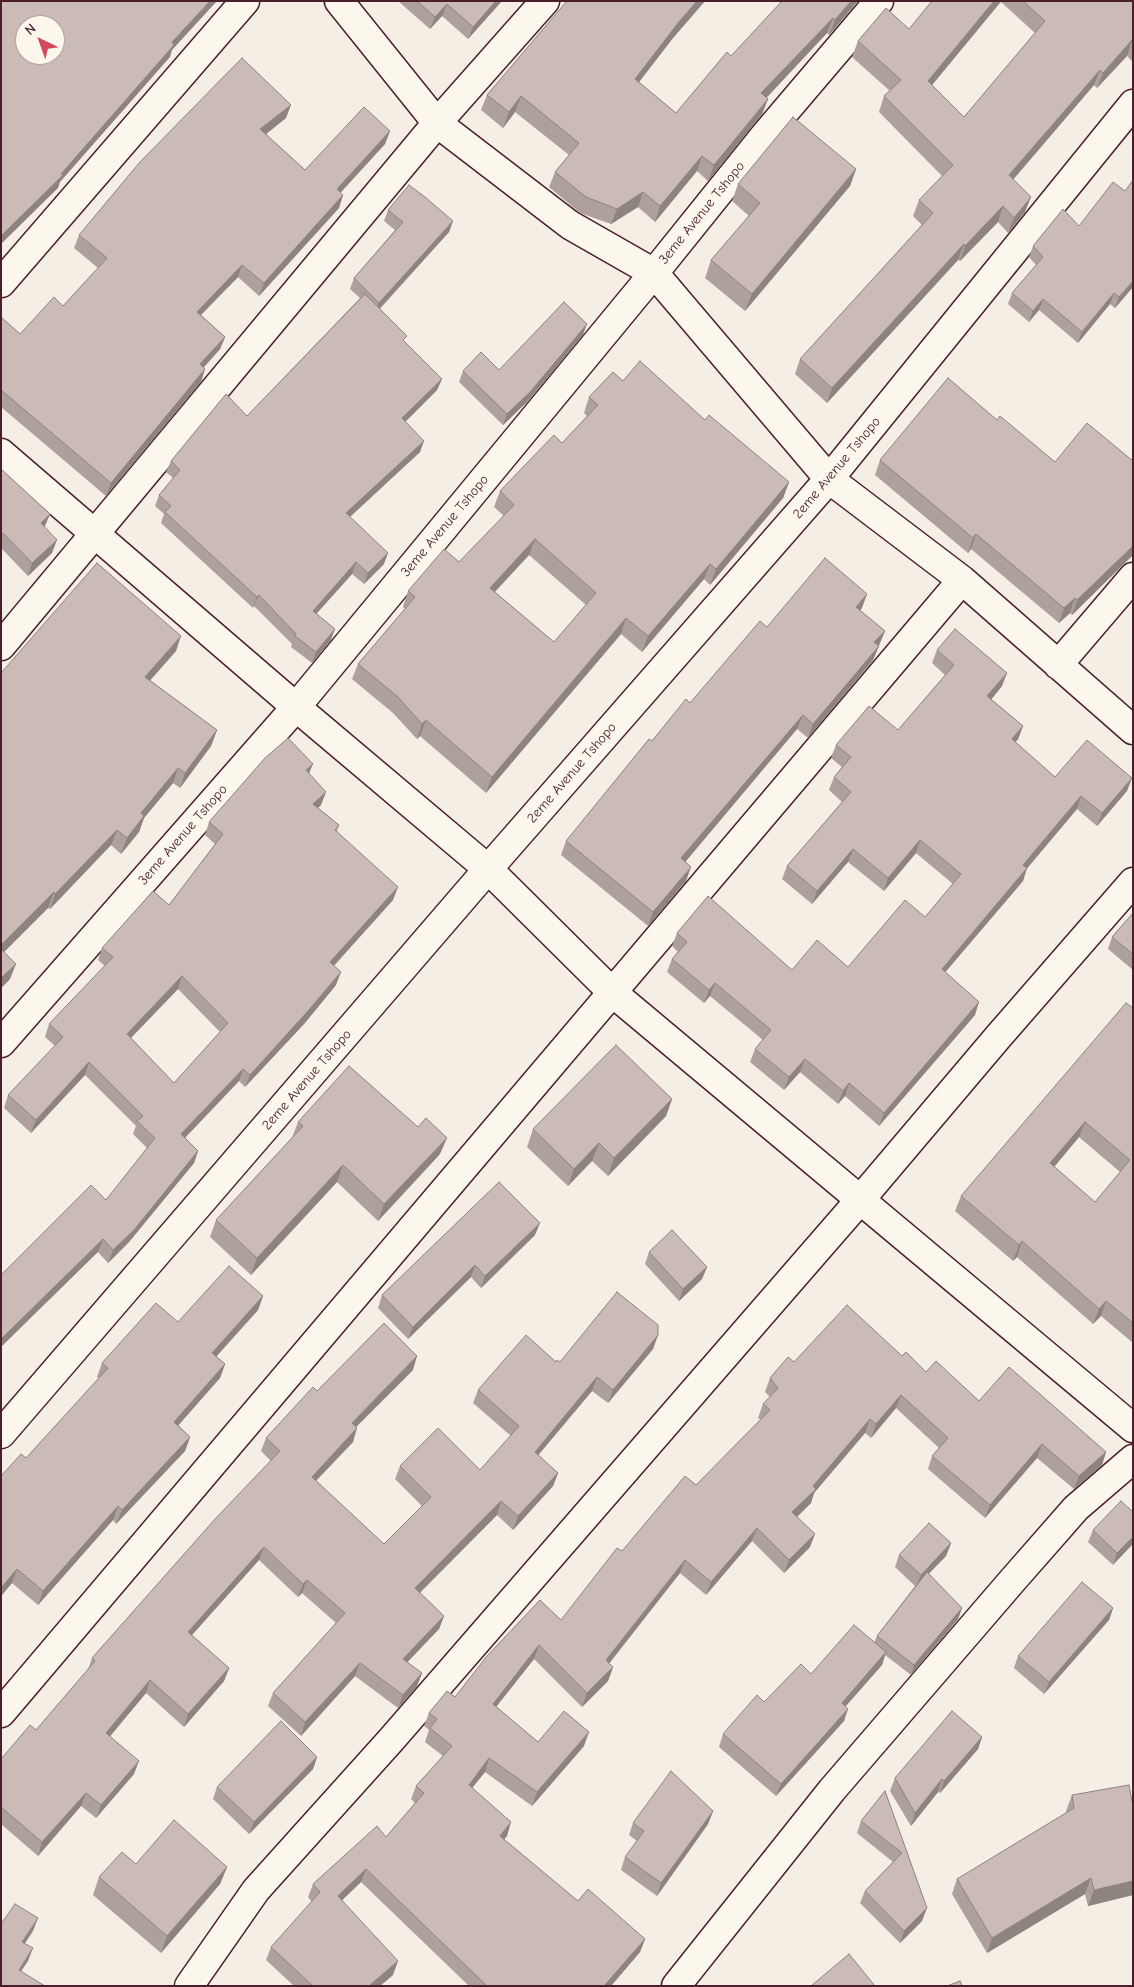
<!DOCTYPE html>
<style>
body{margin:0}
#map{position:relative;width:1134px;height:1987px;overflow:hidden;background:#f4eee4;font-family:"Comic Neue",sans-serif}
canvas{display:block}
.frame{position:absolute;inset:0;border:2px solid #4a1f2b;pointer-events:none}
.north{position:absolute;left:15px;top:15px;width:50px;height:50px;box-sizing:border-box;background:#fbf7ec;border:1px solid #b4a19f;border-radius:50%;rotate:318deg;font-size:14px;font-weight:700;line-height:20px;text-align:center;color:#4a1f2b}
.north::after{content:'';display:block;margin:auto;width:18px;height:22px;background:#d1495b;clip-path:polygon(50% 0,100% 100%,50% 72%,0 100%)}
</style>
<div id="map">
<canvas width="1134" height="1987"></canvas>
<div class="frame"></div>
<div class="north">N</div>
</div>
<script>
const ctx = document.querySelector('canvas').getContext('2d');
ctx.lineJoin = 'round';
const shape = rows => new Path2D(rows.map(r => 'M' + r).join(''));
function strokePath(path, color, width, dash) { ctx.strokeStyle = color; ctx.lineWidth = width; ctx.lineCap = dash ? 'butt' : 'round'; ctx.setLineDash(dash || []); ctx.stroke(path); }
function paint(path, color) { ctx.fillStyle = color; ctx.fill(path, 'evenodd'); }
function write(font, color, halo, rows, align = 'center') {
  ctx.font = font + ' "Comic Neue",sans-serif'; ctx.lineWidth = 4; ctx.setLineDash([]); ctx.textBaseline = 'middle'; ctx.strokeStyle = halo; ctx.fillStyle = color; for (const [text, x, y, turn = 0] of rows) {
    ctx.save(); ctx.translate(x, y); ctx.rotate((+turn || 0) * Math.PI / 180); ctx.textAlign = isNaN(turn) ? turn : align; if (halo) ctx.strokeText(text, 0, 0); ctx.fillText(text, 0, 0); ctx.restore();
  }
}
const minor = shape([
 [339,1,437,123,570,225,654,273,829,479,962,580,1133,730],
 [1,283,245,1],
 [1,453,296,707,488,869,613,993,1133,1428],
 [1,646,437,123,545,1],
 [1058,665,1133,577],
 [1,1043,296,707,654,273,765,135,879,1],
 [1,1434,488,869,829,479,1133,104],
 [1,1713,962,580],
 [189,1986,256,1890,391,1740,860,1200,998,1037,1133,882],
 [676,1986,832,1790,1012,1581,1076,1508,1133,1459]
]);
const wall = shape([
 [398,1,502,1,468,39,442,16,430,29],
 [567,1,705,1,673,38,639,82,676,113,731,56,858,1,829,35,827,33,766,98,768,99,762,114,708,181,697,171,655,222,638,207,611,224,580,213,549,187,555,172,569,155,515,112,503,128,481,110,487,95],
 [932,1,1133,1,1133,62,1127,56,1097,88,1094,85,1013,180,1025,212,1008,233,998,222,960,261,958,260,827,403,795,374,800,359,922,225,913,216,919,200,942,176,879,112,884,96,890,91,852,57,858,41,909,29],
 [1001,2,1035,33,964,117,932,85],
 [286,118,266,134,305,170,390,131,385,144,340,193,343,195,339,208,259,296,238,277,201,315,225,337,220,349,204,367,201,382,106,496,1,407,1,317,20,334,63,306,98,268,74,248,79,235],
 [856,169,850,186,745,311,705,278,711,260,749,216,732,201,738,184],
 [388,210,453,221,449,232,380,309,405,342,442,379,437,390,405,422,420,452,350,517,384,564,364,584,352,574,316,614,331,640,312,663,291,647,292,644,254,606,253,608,161,523,164,514,155,506,159,495,173,478,166,472,171,461,247,416,360,298,350,289,354,278,395,230,384,221],
 [1033,246,1133,287,1115,308,1110,304,1078,343,1039,310,1029,322,1008,304,1012,293,1036,265,1029,257],
 [583,335,527,402,503,425,459,382,463,371,499,370],
 [623,381,705,420,789,482,783,498,710,585,704,579,642,652,621,634,486,793,420,736,417,739,393,713,352,679,358,664,405,609,403,607,408,591,459,562,504,516,494,507,500,491,562,443,587,416,584,413,589,397],
 [529,555,586,605,554,642,495,592],
 [997,420,1055,462,1133,461,1133,555,1072,615,1070,613,1059,623,971,549,968,553,875,475,880,460],
 [1,469,50,514,44,527,52,553,28,576,1,548],
 [862,608,860,610,885,631,873,660,808,738,797,729,685,862,686,881,648,926,561,855,566,841,652,741,767,627],
 [937,650,1002,686,991,699,1023,726,1018,739,1015,742,1055,777,1127,791,1097,826,1077,809,1027,868,1023,881,945,972,975,1015,879,1126,845,1096,838,1104,800,1072,784,1090,750,1062,755,1049,763,1040,710,996,704,1003,667,972,672,959,678,952,672,946,677,933,792,970,848,967,925,917,953,884,916,853,884,891,848,862,812,904,782,879,787,866,842,802,829,790,834,777,842,767,831,758,836,745,898,730,945,675,932,663],
 [176,651,150,680,217,730,211,746,180,788,173,783,144,818,139,832,121,854,111,845,50,909,48,908,4,952,10,979,1,988,1,673],
 [309,774,321,805,318,808,339,825,337,831,393,900,334,966,336,985,304,1024,245,1087,239,1081,185,1138,198,1151,194,1163,129,1242,108,1263,98,1252,106,1200,147,1148,133,1134,136,1126,85,1075,31,1133,4,1108,8,1095,55,1046,45,1037,49,1024,105,966,98,960,102,948,169,905,215,844,205,835,209,822],
 [178,989,220,1032,174,1083,131,1038],
 [1133,913,1133,970,1108,949,1112,937],
 [1133,1008,1133,1343,1101,1316,1093,1324,1017,1257,1013,1261,955,1211,961,1196],
 [1079,1137,1120,1172,1095,1202,1054,1167],
 [672,1099,666,1116,608,1176,592,1161,568,1186,527,1147,533,1129],
 [298,1122,418,1127,440,1154,378,1221,337,1182,251,1275,210,1237,216,1220,292,1138],
 [535,1235,481,1288,471,1277,408,1339,378,1308,382,1295],
 [649,1252,707,1267,702,1279,679,1301,645,1264],
 [263,1296,258,1310,216,1356,225,1364,220,1378,178,1425,190,1437,185,1451,116,1524,113,1520,38,1605,12,1583,1,1596,1,1476,26,1458,99,1379,97,1377,102,1363,178,1322],
 [658,1335,653,1349,608,1403,592,1391,538,1455,558,1473,553,1486,513,1530,497,1515,420,1593,444,1616,439,1629,407,1662,422,1673,417,1686,398,1708,355,1676,301,1736,268,1706,273,1693,336,1623,302,1593,298,1597,259,1560,192,1635,229,1668,224,1681,184,1727,146,1693,110,1736,134,1774,96,1818,81,1806,38,1856,1,1824,1,1759,36,1730,88,1670,92,1658,271,1461,261,1451,266,1438,317,1391,413,1370,356,1427,353,1442,316,1481,384,1544,422,1506,395,1479,400,1466,480,1470,511,1436,473,1403,478,1390,556,1362,560,1362],
 [902,1356,926,1372,979,1401,1106,1452,1102,1465,1074,1489,1037,1458,985,1518,928,1469,932,1456,939,1448,896,1408,871,1438,865,1433,814,1493,811,1503,797,1516,810,1547,784,1573,752,1541,706,1595,680,1573,609,1663,613,1667,608,1681,582,1707,534,1659,496,1707,538,1742,584,1746,532,1806,485,1772,472,1788,507,1836,504,1839,578,1901,645,1939,640,1952,611,1986,469,1986,361,1882,342,1900,393,1975,380,1986,294,1986,266,1960,271,1947,312,1902,308,1897,313,1884,386,1837,415,1803,411,1799,416,1786,443,1756,425,1742,429,1730,424,1726,429,1713,455,1697,561,1620,622,1551,696,1485,761,1420,758,1418,763,1404,770,1397,765,1392,770,1378,794,1362],
 [1133,1512,1113,1565,1088,1542,1093,1530],
 [951,1543,946,1556,928,1574,962,1608,958,1619,911,1675,885,1655,882,1665,845,1707,844,1721,776,1796,719,1747,723,1734,764,1702,811,1674,874,1643,877,1636,915,1586,895,1567,899,1555],
 [1113,1608,1109,1620,1044,1694,1014,1668,1018,1656],
 [982,1737,978,1749,940,1793,938,1792,911,1826,890,1791,895,1778],
 [317,1757,313,1769,249,1834,213,1799,217,1787],
 [885,1791,922,1921,900,1943,860,1903,865,1891,893,1862,857,1833,861,1821],
 [1072,1795,1133,1806,1133,1895,1088,1906,1085,1894,987,1953,952,1894,957,1879,1067,1813,1066,1811],
 [713,1811,708,1824,657,1896,621,1870,625,1857,637,1841,629,1835,633,1823],
 [227,1867,220,1884,161,1953,93,1895,99,1877]
]);
const shadedWall = shape([
 [210,1,217,1,172,50,170,57,60,182,58,188,1,244,1,236,61,174,172,42],
 [496,1,502,1,468,39,473,27],
 [697,1,705,1,673,38,629,95,635,79,678,23],
 [851,1,858,1,829,35,835,20],
 [994,1,1001,1,923,96,928,81],
 [447,4,442,16,430,29,435,17],
 [833,18,827,33,756,109,761,93],
 [1132,40,1127,56,1097,88,1103,73],
 [1100,70,1094,85,1003,191,1009,175],
 [521,96,515,112,503,128,509,112],
 [768,99,762,114,708,181,714,165],
 [291,105,286,118,256,142,260,129],
 [390,131,385,144,332,202,337,189],
 [702,156,697,171,655,222,660,206],
 [856,169,850,186,745,311,752,294],
 [643,192,638,207,611,224,617,209],
 [343,195,339,208,259,296,264,283],
 [1031,197,1025,212,1008,233,1014,218],
 [1003,206,998,222,960,261,965,246],
 [453,221,449,232,375,313,379,303],
 [964,244,958,260,827,403,832,388],
 [242,265,238,277,192,324,197,312],
 [1133,281,1133,287,1115,308,1119,297],
 [1114,293,1110,304,1078,343,1082,332],
 [1043,299,1039,310,1029,322,1033,311],
 [587,324,583,335,527,402,503,425,507,414],
 [225,337,220,349,196,376,200,364],
 [205,369,201,382,106,496,111,483],
 [442,379,437,390,398,429,402,418],
 [424,441,420,452,342,524,346,513],
 [789,482,783,498,710,585,716,569],
 [50,514,45,526,36,536,41,523],
 [976,534,971,549,968,553,973,538],
 [535,539,529,555,484,603,490,588],
 [57,540,52,553,28,576,32,563],
 [1133,546,1133,555,1072,615,1077,600],
 [388,553,384,564,364,584,368,573],
 [356,562,352,574,309,622,313,611],
 [710,564,704,579,642,652,648,636],
 [867,594,862,608,851,621,856,607],
 [259,595,254,606,253,608,257,597],
 [1075,598,1070,613,1059,623,1064,608],
 [626,618,621,634,486,793,492,777],
 [335,629,331,640,312,663,316,652],
 [885,631,879,645,869,657,874,642],
 [181,636,176,651,140,692,145,677],
 [879,646,873,660,808,738,813,724],
 [1007,673,1002,686,983,710,987,696],
 [803,715,797,729,676,873,681,858],
 [426,720,420,736,417,739,422,724],
 [1023,726,1018,739,1007,752,1012,739],
 [217,730,211,746,180,788,185,773],
 [313,764,308,776,306,770],
 [178,768,173,783,144,818,139,832,121,854,127,838,141,813],
 [1132,778,1127,791,1097,826,1102,813],
 [326,792,321,805,309,816,313,804],
 [1081,796,1077,809,1019,878,1023,865],
 [117,830,111,845,50,909,55,894],
 [920,840,916,853,884,891,888,878],
 [853,849,848,862,812,904,817,891],
 [691,867,686,881,648,926,653,912],
 [1027,868,1023,881,937,982,942,969],
 [398,887,393,900,325,975,330,962],
 [54,892,48,908,1,955,1,945],
 [16,964,10,979,1,988,1,978],
 [341,972,336,985,304,1024,245,1087,250,1075],
 [182,976,178,989,122,1047,127,1034],
 [715,983,710,996,704,1003,709,990],
 [979,1002,975,1015,879,1126,884,1113],
 [805,1059,800,1072,784,1090,789,1077],
 [89,1062,85,1075,31,1133,36,1120],
 [243,1069,239,1081,176,1147,181,1134],
 [849,1083,845,1096,838,1104,843,1091],
 [672,1099,666,1116,608,1176,614,1158],
 [1085,1122,1079,1137,1044,1179,1050,1163],
 [447,1138,440,1154,378,1221,384,1204],
 [599,1143,592,1161,568,1186,574,1169],
 [198,1151,194,1163,129,1242,108,1263,113,1250],
 [343,1165,337,1182,251,1275,257,1258],
 [540,1223,535,1235,481,1288,485,1276],
 [103,1239,98,1252,1,1347,1,1339],
 [1022,1241,1017,1257,1013,1261,1019,1245],
 [475,1265,471,1277,408,1339,413,1327],
 [707,1267,702,1279,679,1301,683,1289],
 [263,1296,258,1310,207,1367,212,1353],
 [1106,1301,1101,1316,1093,1324,1099,1309],
 [658,1335,653,1349,608,1403,613,1390],
 [417,1356,413,1370,347,1436,352,1423],
 [225,1364,220,1378,169,1436,174,1422],
 [597,1377,592,1391,530,1465,535,1452],
 [901,1395,896,1408,871,1438,876,1424],
 [870,1419,865,1433,814,1493,811,1503,788,1526,792,1512,813,1486],
 [357,1428,353,1442,307,1490,312,1477],
 [190,1437,185,1451,116,1524,122,1510],
 [1042,1444,1037,1458,985,1518,990,1505],
 [1106,1452,1102,1465,1074,1489,1079,1476],
 [558,1473,553,1486,513,1530,518,1516],
 [501,1501,497,1515,410,1602,415,1588],
 [118,1506,113,1520,38,1605,43,1591],
 [757,1528,752,1541,706,1595,711,1582],
 [815,1534,810,1547,784,1573,789,1560],
 [1133,1537,1133,1544,1113,1565,1117,1553],
 [951,1543,946,1556,916,1587,921,1575],
 [264,1547,259,1560,183,1645,188,1632],
 [685,1560,680,1573,601,1674,606,1660],
 [17,1569,12,1583,1,1596,1,1588],
 [307,1580,302,1593,298,1597,303,1584],
 [962,1608,958,1619,911,1675,914,1665],
 [1113,1608,1109,1620,1044,1694,1049,1682],
 [444,1616,439,1629,398,1672,403,1659],
 [539,1645,534,1659,488,1717,493,1704],
 [886,1652,882,1665,837,1716,842,1703],
 [360,1663,355,1676,301,1736,305,1722],
 [613,1667,608,1681,582,1707,587,1693],
 [229,1668,224,1681,184,1727,188,1714],
 [422,1673,417,1686,398,1708,403,1695],
 [150,1680,146,1693,102,1746,106,1733],
 [848,1709,844,1721,776,1796,781,1784],
 [589,1732,584,1746,532,1806,537,1792],
 [982,1737,978,1749,940,1793,944,1781],
 [317,1757,313,1769,249,1834,254,1822],
 [489,1758,485,1772,464,1798,469,1785],
 [139,1761,134,1774,96,1818,101,1805],
 [942,1779,938,1792,911,1826,915,1813],
 [86,1793,81,1806,38,1856,42,1842],
 [713,1811,708,1824,657,1896,661,1883],
 [511,1822,507,1836,495,1849,500,1836],
 [227,1867,220,1884,161,1953,167,1936],
 [366,1869,361,1882,333,1909,338,1896],
 [1091,1878,1085,1894,987,1953,992,1938],
 [1133,1881,1133,1895,1088,1906,1094,1890],
 [927,1908,922,1921,900,1943,904,1931],
 [38,1918,33,1931,18,1954,22,1942],
 [645,1939,640,1952,611,1986,604,1986],
 [33,1948,28,1961,14,1982,19,1970],
 [398,1961,393,1975,380,1986,369,1986]
]);
const building = shape([
 [1,1,210,1,172,42,174,45,61,174,63,175,1,236,1,1],
 [25,25,55,25,55,55,25,55,25,25],
 [417,1,496,1,473,27,447,4,435,17,417,1],
 [567,1,697,1,678,23,635,79,676,113,727,52,731,56,782,1,851,1,835,20,833,18,761,93,768,99,714,165,702,156,660,206,643,192,617,209,586,197,555,172,579,143,521,96,509,112,487,95,567,1],
 [932,1,994,1,928,81,964,117,1045,21,1023,1,1133,1,1133,41,1132,40,1103,73,1100,70,1009,175,1031,197,1014,218,1003,206,965,246,964,244,832,388,800,359,933,213,919,200,953,165,884,96,901,80,858,41,886,8,909,29,932,1],
 [242,58,291,105,260,129,305,170,364,107,390,131,337,189,343,195,264,283,242,265,197,312,225,337,200,364,205,369,111,483,1,390,1,317,20,334,54,297,63,306,107,258,79,235,140,162,242,58],
 [793,117,856,169,752,294,711,260,760,203,738,184,793,117],
 [1133,180,1133,281,1119,297,1114,293,1082,332,1043,299,1033,311,1012,293,1043,257,1033,246,1063,209,1079,226,1113,182,1125,191,1133,180],
 [409,185,425,197,453,221,379,303,354,278,403,222,388,210,409,185],
 [365,294,407,336,403,340,442,379,402,418,424,441,346,513,388,553,368,573,356,562,313,611,335,629,316,652,295,636,296,634,259,595,257,597,165,512,171,506,159,495,180,470,171,461,226,394,247,416,365,294],
 [564,302,587,324,531,391,507,414,463,371,481,352,499,370,564,302],
 [640,361,705,420,709,415,789,482,716,569,710,564,648,636,626,618,492,777,426,720,422,724,398,697,358,664,415,597,408,591,444,549,459,562,514,505,500,491,554,435,562,443,598,405,589,397,613,372,623,381,640,361],
 [535,539,596,593,554,642,490,588,535,539],
 [948,378,997,420,1000,416,1055,462,1087,423,1133,461,1133,546,1077,600,1075,598,1064,608,976,534,973,538,880,460,948,378],
 [1,469,50,514,41,523,57,540,32,563,3,533,1,535,1,469],
 [825,558,867,594,856,607,885,631,874,642,879,646,813,724,803,715,681,858,691,867,653,912,566,841,649,739,652,741,686,699,690,703,760,621,767,627,825,558],
 [97,563,181,636,145,677,217,730,185,773,178,768,141,813,144,816,127,838,117,830,55,894,54,892,1,945,1,673,97,563],
 [955,629,1007,673,987,696,1023,726,1012,739,1055,777,1087,740,1132,778,1102,813,1081,796,1023,865,1027,868,942,969,979,1002,884,1113,849,1083,843,1091,805,1059,789,1077,755,1049,771,1030,715,983,709,990,672,959,687,942,677,933,708,896,792,970,817,940,848,967,905,900,925,917,961,874,920,840,888,878,853,849,817,891,787,866,851,792,834,777,851,757,836,745,869,706,898,730,954,665,937,650,955,629],
 [288,738,313,764,306,770,326,792,313,804,339,825,335,830,398,887,330,962,341,972,308,1011,250,1075,243,1069,181,1134,198,1151,134,1230,113,1250,103,1239,1,1339,1,1275,91,1185,106,1200,155,1138,137,1121,143,1116,89,1062,36,1120,8,1095,63,1037,49,1024,113,957,102,948,153,891,169,905,223,834,209,822,265,758,288,738],
 [182,976,228,1023,174,1083,127,1034,182,976],
 [1133,913,1133,954,1112,937,1133,913],
 [1,949,16,964,1,978,1,949],
 [1126,1003,1133,1008,1133,1323,1106,1301,1099,1309,1022,1241,1019,1245,961,1196,1126,1003],
 [1085,1122,1130,1160,1095,1202,1050,1163,1085,1122],
 [616,1045,672,1099,614,1158,599,1143,574,1169,533,1129,616,1045],
 [349,1066,418,1127,426,1118,447,1138,384,1204,343,1165,257,1258,216,1220,303,1126,298,1122,349,1066],
 [499,1182,540,1223,485,1276,475,1265,413,1327,382,1295,499,1182],
 [672,1230,707,1267,683,1289,649,1252,672,1230],
 [229,1266,263,1296,212,1353,225,1364,174,1422,190,1437,122,1510,118,1506,43,1591,17,1569,1,1588,1,1476,21,1454,26,1458,108,1368,102,1363,156,1303,178,1322,229,1266],
 [617,1292,658,1325,658,1335,613,1390,597,1377,535,1452,558,1473,518,1516,501,1501,415,1588,444,1616,403,1659,422,1673,403,1695,360,1663,305,1722,273,1693,345,1613,307,1580,303,1584,264,1547,188,1632,229,1668,188,1714,150,1680,106,1733,139,1761,101,1805,86,1793,42,1842,1,1807,1,1779,2,1778,1,1777,1,1759,30,1725,36,1730,95,1661,92,1658,216,1518,280,1451,266,1438,313,1387,317,1391,384,1323,417,1356,352,1423,357,1428,312,1477,384,1544,431,1497,400,1466,438,1428,480,1470,519,1426,478,1390,526,1335,556,1362,557,1360,560,1362,617,1292],
 [847,1305,902,1356,906,1352,926,1372,936,1361,979,1401,1009,1367,1106,1452,1079,1476,1042,1444,990,1505,932,1456,948,1438,901,1395,876,1424,870,1419,813,1486,816,1489,792,1512,815,1534,789,1560,757,1528,711,1582,685,1560,606,1660,613,1667,587,1693,539,1645,493,1704,538,1742,564,1711,589,1732,537,1792,489,1758,469,1785,511,1822,500,1836,578,1901,588,1889,645,1939,604,1986,487,1986,366,1869,338,1896,398,1961,369,1986,313,1986,271,1947,320,1892,313,1884,377,1826,386,1837,424,1793,416,1786,452,1746,430,1728,437,1719,429,1713,447,1691,455,1697,487,1656,540,1600,561,1620,617,1548,622,1551,685,1476,696,1485,770,1410,763,1404,778,1388,770,1378,788,1357,794,1362,847,1305],
 [1121,1501,1133,1512,1133,1537,1117,1553,1093,1530,1121,1501],
 [929,1523,951,1543,921,1575,899,1555,929,1523],
 [927,1572,962,1608,914,1665,877,1636,927,1572],
 [1082,1582,1113,1608,1049,1682,1018,1656,1082,1582],
 [854,1625,886,1652,842,1703,848,1709,781,1784,723,1734,757,1695,764,1702,801,1664,811,1674,854,1625],
 [952,1711,982,1737,944,1781,942,1779,915,1813,895,1778,952,1711],
 [281,1721,317,1757,254,1822,217,1787,281,1721],
 [671,1771,713,1811,661,1883,625,1857,644,1831,633,1823,671,1771],
 [1129,1785,1133,1806,1133,1881,1094,1890,1091,1878,992,1938,957,1879,1074,1808,1072,1795,1129,1785],
 [885,1791,927,1908,904,1931,865,1891,902,1853,861,1821,885,1791],
 [174,1820,227,1867,167,1936,99,1877,122,1852,136,1864,174,1820],
 [15,1904,38,1918,22,1942,33,1948,19,1970,45,1986,1,1986,1,1924,15,1904],
 [849,1954,875,1986,811,1986,849,1954],
 [960,1981,962,1985,961,1986,947,1986,960,1981]
]);
const streetNames = [
 ["3eme Avenue Tshopo",702,213,-51],
 ["2eme Avenue Tshopo",837,468,-50],
 ["3eme Avenue Tshopo",445,526,-50],
 ["2eme Avenue Tshopo",572,773,-49],
 ["3eme Avenue Tshopo",183,835,-49],
 ["2eme Avenue Tshopo",307,1080,-49]
];
strokePath(minor, '#4a1f2b', 31);
strokePath(minor, '#fbf7ec', 28);
paint(wall, '#aea19d');
paint(shadedWall, '#8d837f');
paint(building, '#cabbb6');
strokePath(building, '#8d837f', 1);
write('14px', '#4a1f2b', '#fbf7ec', streetNames);
</script>
